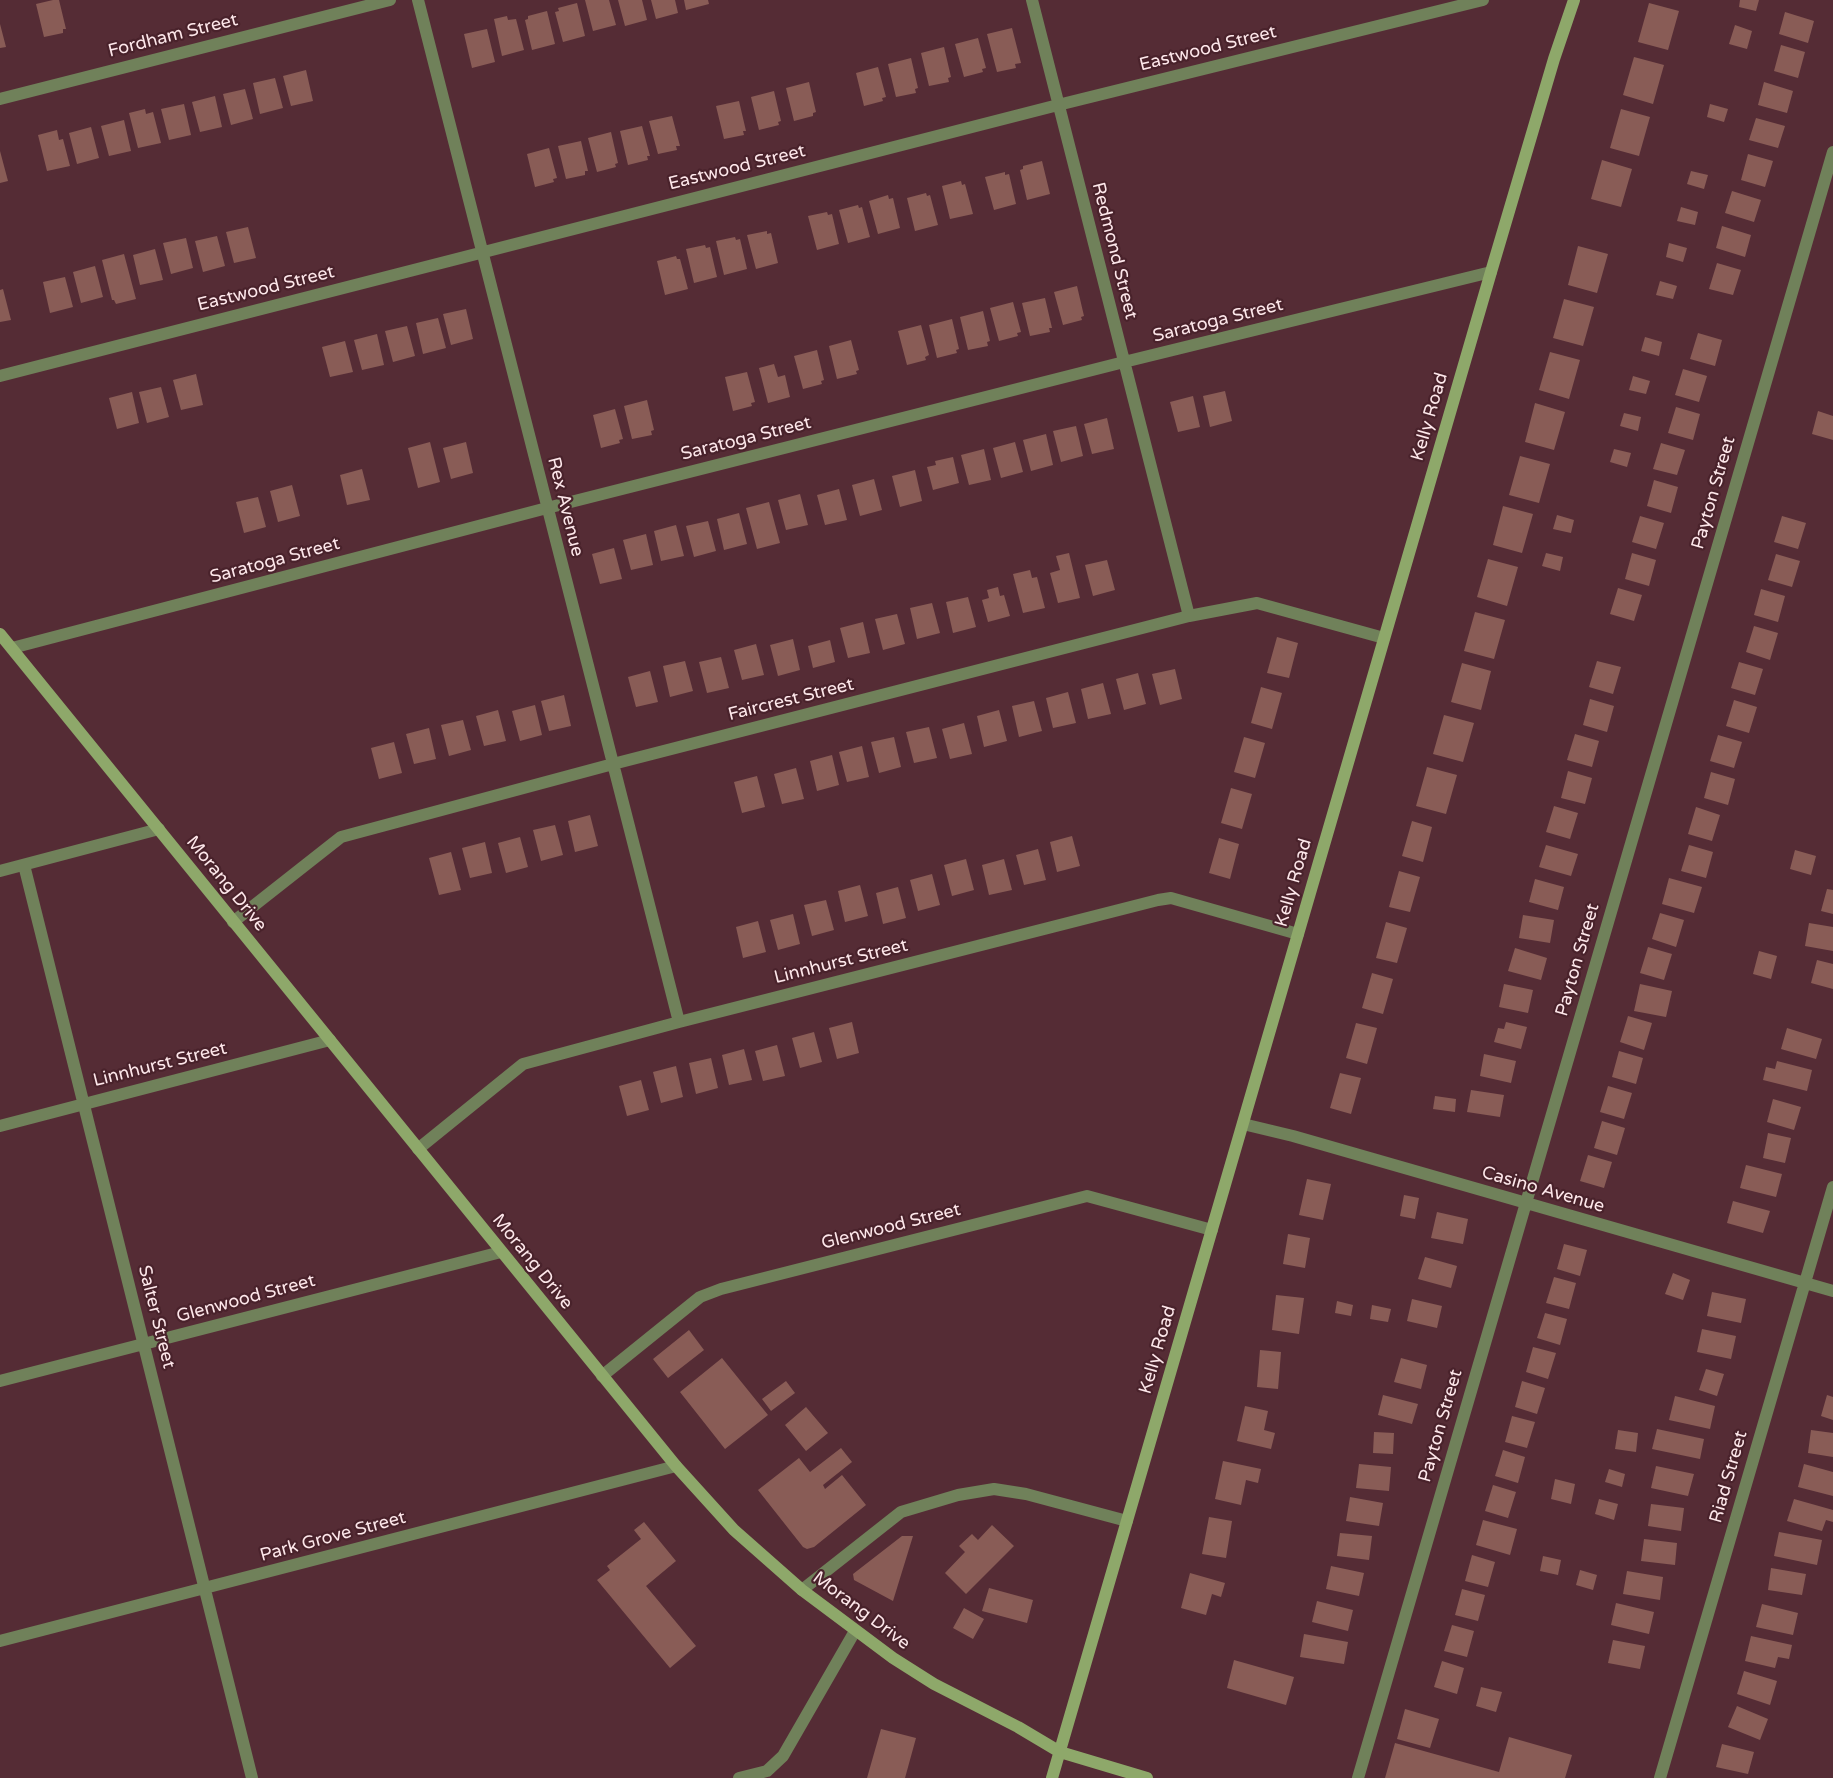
<!DOCTYPE html>
<style>
body{margin:0}
canvas{display:block;background:#552c35}
</style>
<canvas width="1833" height="1778"></canvas>
<script>
const ctx = document.querySelector('canvas').getContext('2d');
ctx.lineJoin = 'round';
function paint(path, color) { ctx.fillStyle = color; ctx.fill(path, 'evenodd'); }
const shape = rows => new Path2D(rows.map(r => 'M' + r).join(''));
function strokePath(path, color, width, dash) { ctx.strokeStyle = color; ctx.lineWidth = width; ctx.lineCap = dash ? 'butt' : 'round'; ctx.setLineDash(dash || []); ctx.stroke(path); }
function write(font, color, halo, rows, align = 'center') {
  ctx.font = font + ' "Varela Round",sans-serif'; ctx.lineWidth = 4.5; ctx.setLineDash([]); ctx.textBaseline = 'middle'; ctx.strokeStyle = halo; ctx.fillStyle = color; for (const [text, x, y, turn = 0] of rows) {
    ctx.save(); ctx.translate(x, y); ctx.rotate((+turn || 0) * Math.PI / 180); ctx.textAlign = isNaN(turn) ? turn : align; if (halo) ctx.strokeText(text, 0, 0); ctx.fillText(text, 0, 0); ctx.restore();
  }
}
const building = shape([
 [53,0,59,0,66,29,63,29,63,33,44,37,36,4],
 [585,0,609,0,616,25,593,31],
 [618,0,642,0,647,20,625,26],
 [651,0,675,0,678,13,656,19],
 [684,0,708,0,709,4,686,10],
 [1740,0,1759,0,1756,11,1739,7],
 [577,3,585,36,563,42,555,12,559,11,558,8],
 [1649,3,1679,11,1668,50,1638,42],
 [547,11,555,44,532,50,525,20,528,19,528,16],
 [1785,12,1814,21,1808,43,1779,34],
 [507,16,508,20,516,19,524,50,502,56,494,19],
 [0,24,6,47,0,48],
 [1735,25,1752,31,1747,49,1729,44],
 [1012,28,1021,63,1015,64,1016,68,997,72,987,34],
 [487,29,495,62,472,68,464,34],
 [978,38,986,68,982,69,983,72,964,77,955,44],
 [1781,45,1805,52,1798,78,1774,71],
 [944,47,951,77,948,78,949,82,929,86,921,53],
 [1634,57,1664,65,1653,104,1623,95],
 [911,58,918,88,915,89,916,93,896,97,888,64],
 [878,67,886,97,882,98,883,101,864,106,856,73],
 [306,70,313,101,291,106,283,76],
 [275,78,283,108,260,114,253,83],
 [809,82,816,112,813,113,813,116,794,121,786,88],
 [1764,82,1793,91,1787,113,1758,105],
 [245,89,253,119,231,125,223,94],
 [774,91,781,121,778,122,779,125,759,130,751,97],
 [215,96,222,127,200,132,192,102],
 [739,101,746,131,743,131,744,135,724,139,716,106],
 [184,104,191,135,169,140,161,109],
 [1710,104,1728,109,1724,122,1707,117],
 [145,109,146,114,153,112,161,143,138,148,129,113],
 [1621,109,1650,117,1639,156,1610,148],
 [672,116,680,146,676,146,677,150,658,154,649,121],
 [1756,118,1785,126,1778,148,1749,140],
 [124,120,131,151,109,156,101,126],
 [642,126,650,156,647,156,648,160,628,165,620,131],
 [91,127,99,158,77,164,69,133],
 [57,130,59,140,63,139,70,166,47,171,38,135],
 [611,132,618,163,615,164,616,167,597,172,588,138],
 [581,141,588,171,585,171,585,175,566,179,558,146],
 [549,148,557,178,553,179,554,182,535,187,527,154],
 [0,151,8,181,0,183],
 [1748,154,1773,161,1765,187,1741,180],
 [1602,160,1632,169,1621,207,1591,199],
 [1042,161,1050,194,1027,200,1020,170,1023,169,1023,166],
 [1691,171,1708,175,1704,189,1687,184],
 [1005,172,1005,175,1009,174,1016,204,994,210,985,177],
 [961,181,962,185,965,184,973,214,950,219,942,186],
 [1732,191,1761,200,1754,222,1725,213],
 [926,193,927,196,930,195,938,225,915,231,907,198],
 [888,195,889,199,893,198,900,228,878,234,869,201],
 [858,205,859,208,862,207,870,237,848,243,839,210],
 [1681,207,1698,212,1695,225,1677,221],
 [827,212,828,215,832,214,839,244,817,250,808,216],
 [1722,226,1751,235,1745,257,1716,248],
 [248,227,256,258,234,263,226,232],
 [767,231,767,234,771,233,778,263,756,269,747,235],
 [217,236,225,266,203,272,195,241],
 [735,237,736,240,740,239,747,269,724,275,716,241],
 [186,238,193,268,171,274,163,243],
 [1669,243,1687,248,1683,262,1666,257],
 [705,245,706,248,710,247,717,277,694,283,686,249],
 [1578,246,1608,254,1597,293,1568,285],
 [155,249,163,280,140,285,133,255],
 [124,254,136,299,116,304,114,300,112,300,102,260],
 [676,256,677,259,680,259,688,289,665,295,657,261],
 [1717,263,1741,270,1733,295,1709,289],
 [95,266,103,297,81,303,73,272],
 [65,277,73,307,50,313,43,282],
 [1660,281,1677,286,1673,299,1656,295],
 [1077,286,1084,316,1081,317,1082,320,1063,325,1054,292],
 [3,289,11,320,0,322,0,290],
 [1045,298,1052,328,1049,328,1050,332,1030,336,1022,303],
 [1564,299,1594,307,1583,346,1553,338],
 [1013,302,1021,332,1017,333,1018,336,999,341,990,308],
 [466,309,473,339,451,345,443,314],
 [983,311,990,341,987,342,988,346,968,350,960,317],
 [438,318,446,348,423,354,416,323],
 [952,319,959,349,956,350,957,353,937,358,929,325],
 [921,325,929,355,925,357,926,360,907,365,898,331],
 [407,326,415,356,393,362,385,331],
 [1698,333,1722,340,1715,366,1690,359],
 [377,334,384,365,362,370,354,340],
 [1645,337,1662,342,1659,356,1641,351],
 [851,340,859,370,856,371,857,374,837,379,829,346],
 [345,341,353,372,330,377,322,347],
 [817,350,824,380,821,381,822,384,803,389,794,356],
 [1550,352,1580,360,1569,399,1539,390],
 [774,364,778,377,785,375,790,397,768,403,759,368],
 [1683,369,1707,376,1699,402,1675,395],
 [747,372,755,402,751,403,752,406,733,411,725,377],
 [196,374,203,405,181,410,173,380],
 [1633,376,1650,381,1646,394,1629,390],
 [161,387,169,417,147,423,139,392],
 [1225,391,1232,421,1210,427,1203,396],
 [132,392,139,423,117,429,109,398],
 [1193,396,1200,427,1178,432,1170,402],
 [647,400,654,430,651,431,652,435,632,439,624,406],
 [1535,403,1565,412,1554,450,1525,442],
 [1676,407,1700,414,1693,440,1668,433],
 [615,409,623,439,619,440,620,443,601,448,593,415],
 [1818,411,1833,416,1833,440,1812,434],
 [1624,413,1641,417,1638,431,1620,426],
 [1107,418,1114,449,1092,454,1084,424],
 [1076,426,1083,456,1061,462,1053,431],
 [1046,434,1053,465,1031,471,1023,440],
 [430,442,440,482,418,488,408,448],
 [466,442,473,473,451,479,443,448],
 [1015,442,1023,472,1001,478,993,448],
 [1661,443,1685,450,1677,475,1653,469],
 [984,449,991,480,969,485,961,455],
 [1614,449,1631,453,1627,467,1610,462],
 [1520,456,1550,464,1539,503,1509,495],
 [953,457,959,483,933,490,927,467,936,465,935,461],
 [362,469,370,500,347,505,340,475],
 [915,470,922,501,900,507,892,476],
 [874,479,882,510,860,516,852,485],
 [1654,480,1678,487,1671,513,1647,506],
 [292,485,300,516,278,522,270,491],
 [839,489,847,520,825,525,817,495],
 [800,494,808,525,786,530,778,500],
 [258,497,266,527,244,533,236,502],
 [769,502,780,543,757,549,746,508],
 [1503,506,1533,514,1522,553,1493,545],
 [739,513,747,544,724,550,717,519],
 [1557,515,1574,520,1571,533,1553,529],
 [1640,516,1664,523,1656,549,1632,542],
 [1782,516,1806,523,1798,549,1774,542],
 [708,521,716,551,694,557,686,526],
 [676,525,684,556,661,561,654,531],
 [646,534,653,565,631,570,623,540],
 [614,548,622,579,600,584,592,554],
 [1069,553,1080,598,1058,603,1050,573,1060,570,1056,556],
 [1546,553,1563,557,1560,571,1542,566],
 [1632,553,1656,560,1649,586,1625,579],
 [1776,554,1800,561,1792,587,1768,580],
 [1488,559,1518,567,1507,606,1477,597],
 [1107,560,1115,590,1093,596,1085,565],
 [1030,570,1032,578,1037,577,1045,608,1023,613,1013,574],
 [998,587,1000,596,1004,595,1010,616,988,622,982,600,989,598,987,590],
 [1618,588,1642,595,1634,621,1610,614],
 [1761,589,1785,596,1778,622,1754,615],
 [968,597,976,627,953,633,946,602],
 [932,603,940,633,917,639,910,608],
 [1475,612,1505,620,1494,659,1464,651],
 [897,614,905,644,883,650,875,619],
 [863,622,870,653,848,658,840,628],
 [1754,626,1778,633,1770,660,1746,652],
 [1277,637,1298,643,1289,678,1267,673],
 [793,639,800,670,778,676,770,645],
 [830,640,835,662,813,668,808,646],
 [756,644,764,675,742,680,734,650],
 [721,657,729,688,707,693,699,662],
 [685,661,693,691,670,697,663,666],
 [1597,661,1621,667,1613,694,1589,687],
 [1739,662,1763,669,1755,695,1731,688],
 [1462,663,1491,671,1481,710,1451,702],
 [1175,669,1182,699,1160,705,1152,674],
 [650,671,658,702,636,707,628,677],
 [1138,673,1146,704,1124,710,1116,679],
 [1103,683,1111,714,1088,719,1081,689],
 [1261,687,1282,693,1272,729,1251,723],
 [1068,692,1076,723,1053,728,1046,698],
 [564,695,571,726,549,731,541,701],
 [1590,699,1614,706,1607,732,1583,725],
 [1734,700,1757,707,1749,733,1726,726],
 [1034,701,1042,731,1019,737,1012,706],
 [535,705,542,735,520,741,512,711],
 [498,710,506,741,484,746,476,716],
 [999,710,1007,741,984,747,977,716],
 [1444,715,1474,723,1463,762,1433,754],
 [463,720,471,750,449,756,441,725],
 [964,723,972,754,950,759,942,729],
 [929,727,937,758,914,763,906,732],
 [429,728,436,759,414,764,406,734],
 [1575,734,1599,741,1592,767,1567,760],
 [1718,735,1742,742,1734,768,1710,761],
 [894,737,901,767,879,773,871,742],
 [1244,737,1265,743,1255,778,1234,772],
 [394,742,402,773,379,779,371,748],
 [862,746,869,777,847,782,839,752],
 [832,755,839,785,817,791,810,761],
 [1427,767,1457,775,1446,814,1416,806],
 [796,768,804,799,782,804,774,774],
 [1568,771,1592,778,1585,804,1561,798],
 [1711,772,1735,779,1728,805,1704,798],
 [757,776,765,807,742,813,734,782],
 [1231,788,1252,794,1242,829,1221,823],
 [1554,806,1578,813,1570,839,1546,832],
 [1696,807,1720,815,1712,841,1688,834],
 [590,815,598,846,575,852,568,821],
 [1412,821,1432,827,1423,862,1402,856],
 [555,825,563,855,541,861,533,830],
 [1072,836,1080,866,1057,872,1050,842],
 [520,837,528,867,506,873,498,843],
 [1219,838,1239,844,1230,879,1209,873],
 [485,842,492,873,470,878,462,848],
 [1546,845,1578,854,1571,876,1539,867],
 [1689,845,1713,852,1706,878,1681,871],
 [1038,849,1046,880,1024,885,1016,855],
 [1795,850,1816,856,1811,875,1790,869],
 [451,852,461,890,439,895,429,858],
 [966,859,974,890,952,896,944,865],
 [1004,859,1012,890,989,895,982,865],
 [1399,871,1420,877,1410,912,1389,907],
 [932,874,940,905,918,911,910,880],
 [1669,878,1702,887,1694,913,1662,904],
 [1535,879,1564,887,1558,910,1529,902],
 [860,885,868,916,845,922,838,891],
 [898,887,906,918,883,924,876,893],
 [1827,889,1833,890,1833,914,1821,911],
 [826,900,834,930,812,936,804,905],
 [1660,913,1684,920,1676,947,1652,939],
 [793,914,800,944,778,950,770,920],
 [1523,915,1554,920,1550,943,1519,938],
 [758,921,766,952,743,958,736,927],
 [1386,922,1407,928,1397,963,1376,958],
 [1809,923,1833,927,1833,951,1805,946],
 [1648,947,1672,954,1664,980,1640,973],
 [1515,948,1547,958,1541,980,1508,971],
 [1759,951,1777,956,1771,979,1753,974],
 [1817,960,1833,964,1833,989,1811,983],
 [1372,973,1393,979,1383,1014,1362,1008],
 [1504,984,1533,990,1528,1013,1499,1007],
 [1640,984,1672,991,1666,1017,1634,1011],
 [1628,1016,1652,1023,1644,1050,1620,1042],
 [852,1022,859,1053,837,1059,829,1028],
 [1506,1022,1527,1027,1521,1049,1494,1042,1498,1028,1504,1029],
 [1356,1023,1377,1028,1367,1064,1346,1058],
 [1787,1028,1822,1039,1816,1059,1781,1049],
 [814,1032,822,1062,800,1068,792,1038],
 [777,1045,785,1076,763,1081,755,1051],
 [744,1049,752,1080,729,1085,722,1055],
 [1619,1051,1643,1058,1636,1084,1612,1077],
 [1484,1054,1516,1061,1511,1083,1480,1076],
 [711,1058,718,1088,696,1094,689,1063],
 [1777,1061,1812,1070,1807,1091,1763,1080,1766,1067,1775,1069],
 [676,1066,683,1097,661,1103,653,1072],
 [1340,1073,1361,1078,1351,1114,1330,1108],
 [641,1080,649,1110,627,1116,619,1086],
 [1608,1086,1632,1093,1624,1119,1600,1112],
 [1471,1090,1504,1095,1500,1117,1467,1112],
 [1435,1096,1456,1099,1455,1112,1433,1109],
 [1773,1099,1801,1107,1794,1130,1767,1122],
 [1602,1121,1625,1128,1617,1155,1594,1148],
 [1768,1133,1791,1138,1785,1163,1763,1158],
 [1588,1155,1612,1162,1604,1188,1580,1181],
 [1746,1165,1782,1174,1776,1197,1740,1188],
 [1307,1179,1331,1184,1323,1220,1299,1215],
 [1404,1195,1419,1198,1415,1219,1400,1216],
 [1733,1201,1770,1211,1763,1233,1727,1223],
 [1437,1212,1468,1219,1463,1244,1431,1238],
 [1288,1234,1310,1238,1305,1268,1283,1264],
 [1564,1244,1587,1250,1580,1276,1557,1269],
 [1425,1257,1457,1266,1451,1288,1418,1279],
 [1673,1273,1690,1280,1683,1300,1665,1294],
 [1554,1277,1576,1283,1569,1309,1546,1303],
 [1712,1292,1746,1299,1741,1323,1707,1316],
 [1276,1295,1304,1298,1299,1334,1272,1330],
 [1412,1299,1442,1306,1437,1328,1407,1321],
 [1337,1301,1353,1305,1351,1316,1335,1313],
 [1372,1305,1391,1309,1388,1322,1370,1319],
 [1545,1313,1567,1319,1560,1345,1537,1338],
 [1702,1329,1736,1336,1731,1359,1697,1352],
 [689,1330,704,1350,668,1378,653,1359],
 [1533,1347,1556,1353,1548,1379,1526,1372],
 [1260,1350,1281,1352,1278,1389,1257,1387],
 [722,1358,768,1415,725,1449,680,1392],
 [1401,1358,1427,1365,1421,1389,1394,1382],
 [1706,1369,1724,1374,1717,1396,1699,1390],
 [786,1381,795,1393,771,1411,762,1399],
 [1522,1381,1545,1388,1537,1414,1515,1407],
 [1383,1395,1418,1404,1412,1424,1378,1415],
 [1827,1395,1833,1397,1833,1420,1821,1416],
 [1675,1396,1715,1406,1710,1429,1669,1420],
 [1245,1406,1268,1411,1264,1430,1275,1433,1271,1449,1237,1441],
 [806,1407,828,1433,806,1451,785,1425],
 [1512,1416,1535,1422,1527,1448,1505,1442],
 [1657,1429,1704,1439,1700,1459,1652,1449],
 [1618,1430,1638,1433,1636,1452,1615,1449],
 [1811,1430,1833,1433,1833,1457,1808,1453],
 [1374,1432,1394,1433,1393,1454,1373,1453],
 [841,1448,852,1462,823,1485,825,1489,842,1475,866,1505,814,1547,807,1549,803,1547,758,1490,799,1458,810,1472],
 [1503,1450,1525,1457,1518,1483,1495,1476],
 [1223,1461,1261,1469,1258,1483,1246,1480,1241,1505,1215,1499],
 [1359,1464,1391,1467,1389,1491,1356,1488],
 [1804,1464,1833,1472,1833,1496,1798,1487],
 [1656,1466,1694,1474,1688,1496,1651,1488],
 [1609,1469,1625,1474,1622,1487,1605,1482],
 [1555,1479,1575,1484,1571,1504,1551,1499],
 [1493,1485,1516,1492,1508,1518,1485,1511],
 [1350,1497,1383,1503,1379,1526,1346,1521],
 [1599,1499,1618,1504,1614,1520,1595,1514],
 [1794,1499,1833,1510,1833,1522,1826,1520,1822,1531,1787,1521],
 [1651,1504,1684,1508,1681,1531,1648,1526],
 [1209,1517,1232,1521,1226,1558,1202,1554],
 [1483,1520,1517,1529,1510,1555,1476,1545],
 [644,1522,676,1561,646,1586,696,1646,670,1668,597,1580,610,1570,607,1566,641,1539,634,1530],
 [992,1525,1014,1546,966,1594,945,1573,965,1552,959,1546,972,1534,978,1540],
 [1779,1532,1822,1540,1817,1565,1774,1556],
 [1340,1533,1372,1536,1369,1560,1337,1556],
 [902,1536,913,1536,893,1601,854,1580,853,1574],
 [1644,1539,1677,1543,1675,1565,1641,1561],
 [1472,1555,1495,1562,1488,1587,1465,1581],
 [1543,1556,1561,1560,1558,1575,1540,1571],
 [1331,1566,1364,1573,1359,1596,1326,1589],
 [1771,1568,1806,1574,1802,1595,1768,1590],
 [1580,1570,1597,1575,1593,1590,1576,1585],
 [1627,1571,1663,1577,1660,1600,1623,1594],
 [1190,1573,1225,1583,1221,1597,1212,1594,1206,1615,1181,1608],
 [989,1588,1033,1600,1027,1623,982,1611],
 [1462,1589,1485,1595,1478,1621,1455,1615],
 [1317,1601,1353,1610,1348,1631,1312,1622],
 [1616,1603,1654,1612,1649,1634,1611,1625],
 [1762,1604,1798,1613,1793,1635,1756,1627],
 [964,1608,984,1619,973,1639,953,1628],
 [1452,1625,1474,1631,1467,1657,1444,1651],
 [1304,1634,1348,1642,1344,1664,1300,1657],
 [1751,1636,1792,1645,1789,1659,1778,1657,1775,1668,1745,1661],
 [1613,1640,1645,1646,1640,1669,1608,1663],
 [1234,1660,1294,1677,1286,1705,1227,1688],
 [1442,1661,1464,1668,1457,1694,1434,1687],
 [1744,1671,1777,1681,1770,1705,1737,1694],
 [1481,1687,1502,1692,1496,1712,1476,1706],
 [1737,1706,1768,1719,1760,1740,1728,1727],
 [1405,1709,1439,1719,1430,1748,1397,1739],
 [881,1729,916,1738,905,1778,867,1778],
 [1509,1737,1572,1755,1565,1778,1385,1778,1395,1743,1499,1772],
 [1722,1744,1754,1752,1748,1774,1716,1767]
]);
const street = shape([
 [418,0,679,1022],
 [1032,0,1189,616],
 [0,99,390,0],
 [0,376,1058,105,1483,0],
 [12,648,547,508,1124,362,1491,272],
 [24,865,252,1778],
 [0,871,159,829],
 [233,922,341,837,613,764,1189,616,1257,603,1384,638],
 [1243,1124,1293,1136,1833,1291],
 [0,1126,330,1040],
 [418,1149,523,1064,679,1022,1158,900,1171,898,1298,934],
 [602,1376,700,1297,721,1289,1087,1196,1212,1230],
 [0,1381,501,1252],
 [802,1590,901,1512,958,1495,994,1489,1026,1494,1127,1521],
 [0,1641,676,1466],
 [739,1778,767,1771,783,1756,855,1631],
 [1358,1778,1833,152],
 [1660,1778,1833,1187]
]);
const secondary = shape([
 [0,634,676,1466,734,1530,802,1590,893,1658,934,1684,1018,1727,1060,1752,1147,1778],
 [1052,1778,1491,272,1554,59,1574,0]
]);
const streetNames = [
 ["Fordham Street",173,36,-14],
 ["Eastwood Street",1208,49,-14],
 ["Eastwood Street",737,168,-14],
 ["Redmond Street",1114,251,76],
 ["Eastwood Street",266,289,-14],
 ["Saratoga Street",1218,321,-14],
 ["Kelly Road",1430,417,-74],
 ["Saratoga Street",746,439,-14],
 ["Payton Street",1714,493,-74],
 ["Rex Avenue",565,507,76],
 ["Saratoga Street",275,561,-15],
 ["Faircrest Street",791,700,-14],
 ["Kelly Road",1294,883,-74],
 ["Morang Drive",226,884,51],
 ["Payton Street",1578,960,-74],
 ["Linnhurst Street",841,962,-14],
 ["Linnhurst Street",160,1065,-14],
 ["Casino Avenue",1543,1190,16],
 ["Glenwood Street",891,1227,-14],
 ["Morang Drive",532,1262,51],
 ["Glenwood Street",246,1299,-15],
 ["Salter Street",156,1317,76],
 ["Kelly Road",1158,1350,-74],
 ["Payton Street",1441,1426,-74],
 ["Riad Street",1729,1477,-74],
 ["Park Grove Street",333,1537,-15],
 ["Morang Drive",861,1611,37]
];
paint(building, '#895c56');
strokePath(street, '#70815a', 12);
strokePath(secondary, '#8ea86a', 12);
write('18px', '#fde7ea', '#49222b', streetNames);
</script>
